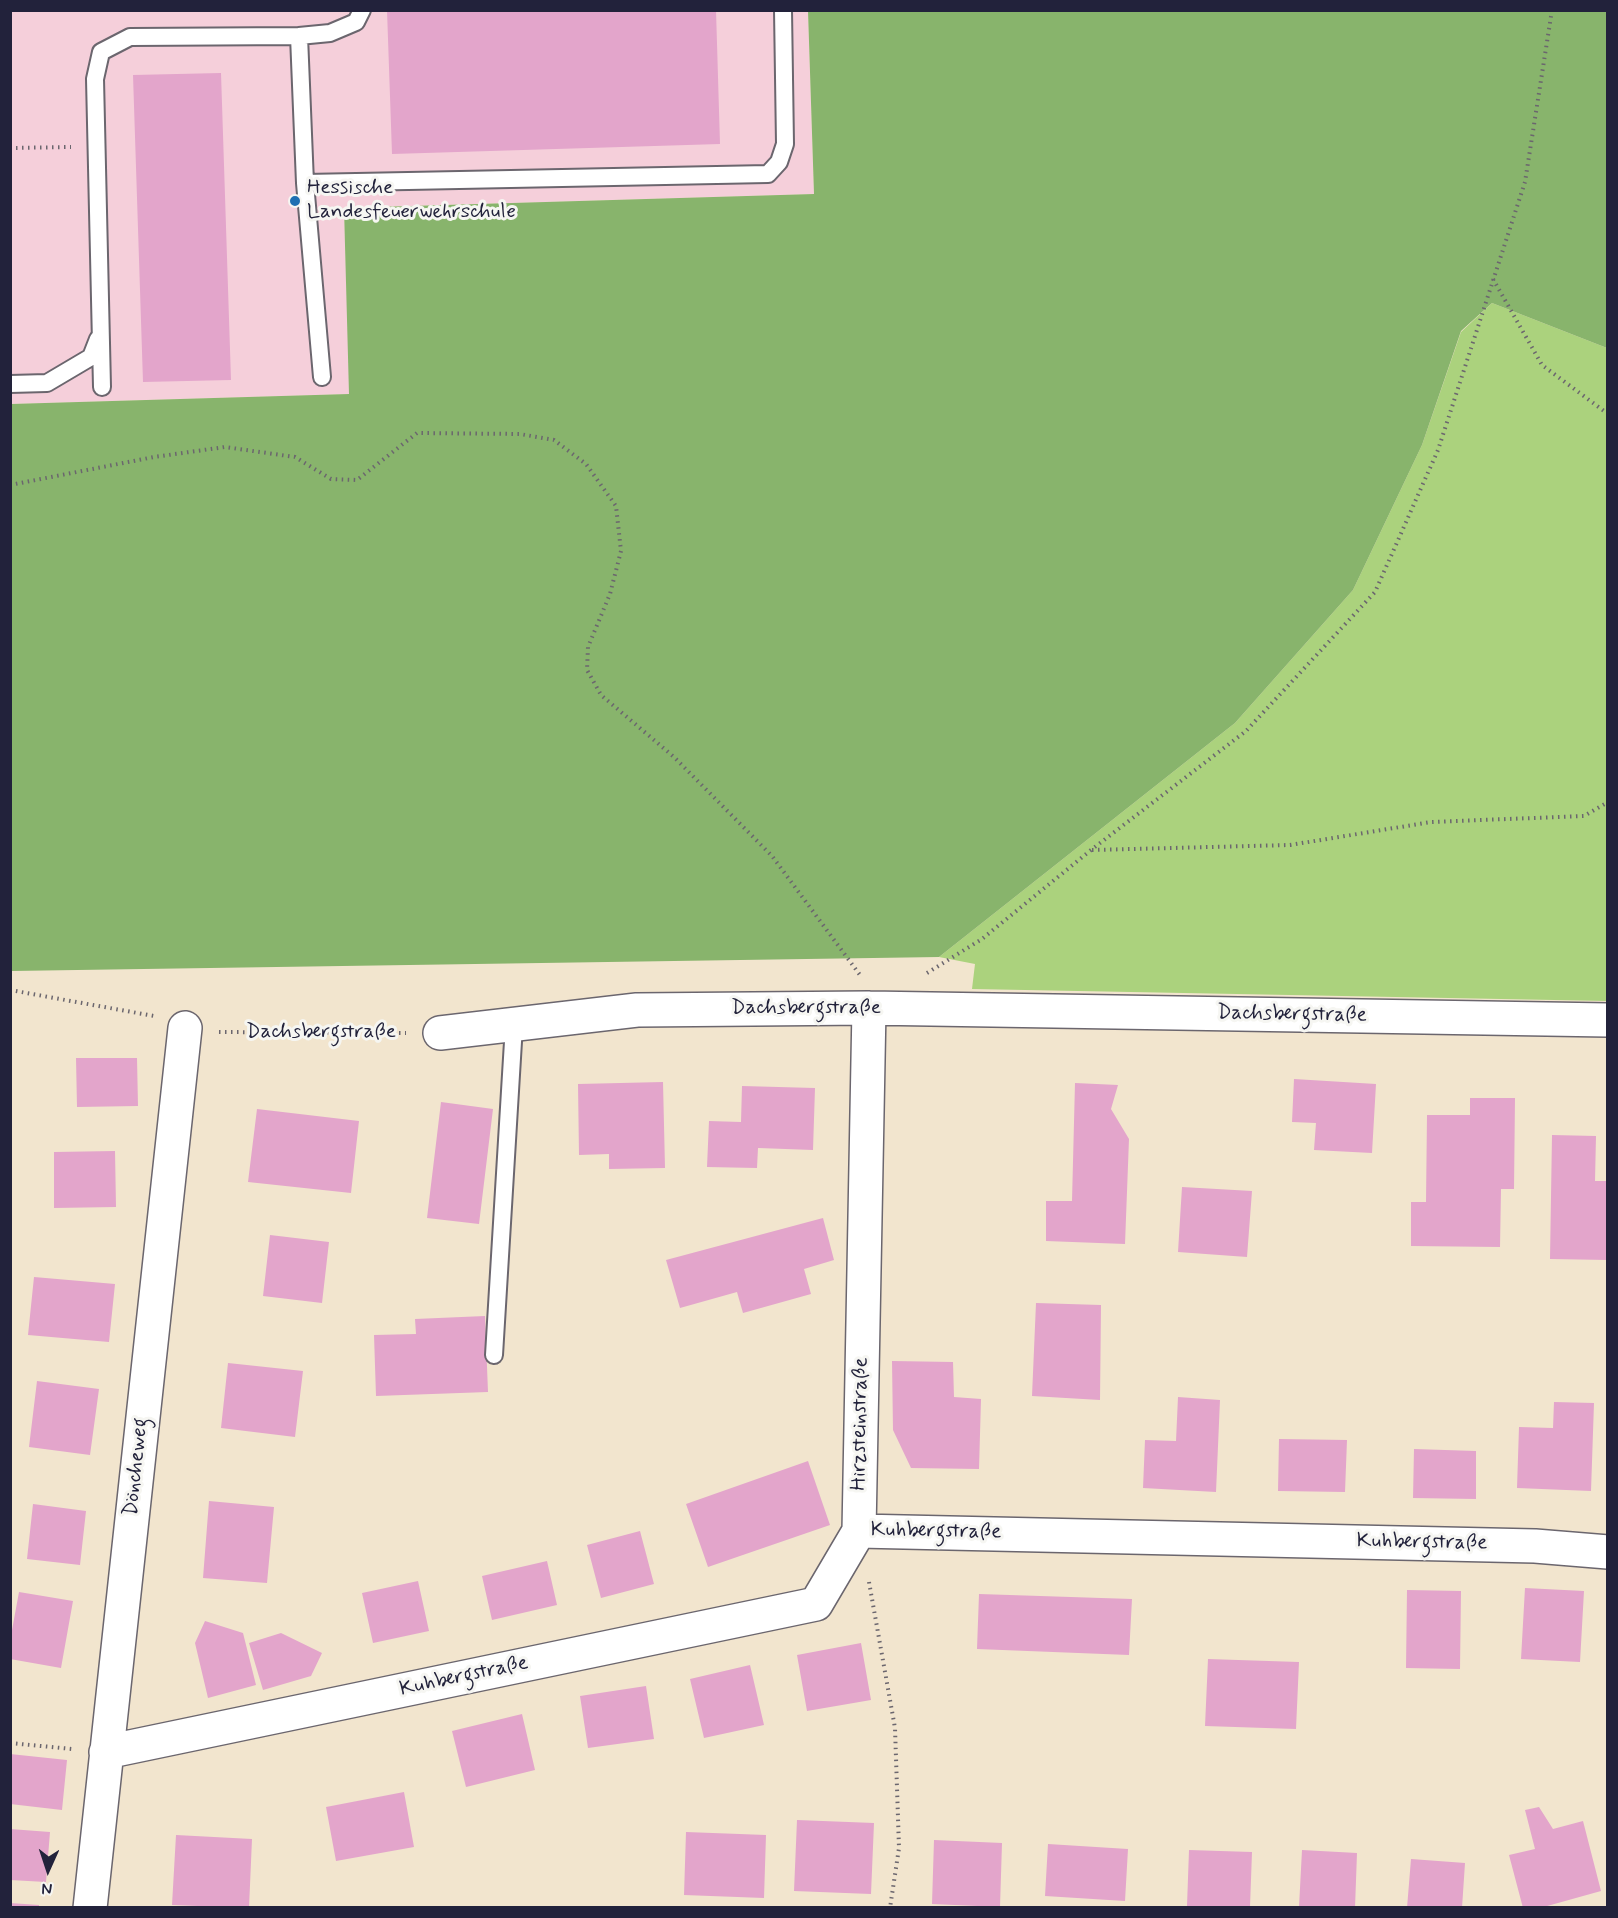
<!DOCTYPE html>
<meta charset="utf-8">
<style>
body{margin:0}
#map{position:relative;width:1618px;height:1918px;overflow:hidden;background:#f2e5ce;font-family:Mynerve,sans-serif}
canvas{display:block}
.frame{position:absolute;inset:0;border:12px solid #22223b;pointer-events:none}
.north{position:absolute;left:18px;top:1840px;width:60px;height:60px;-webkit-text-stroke:4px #f6f6f2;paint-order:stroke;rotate:183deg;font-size:16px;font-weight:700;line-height:24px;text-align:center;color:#22223b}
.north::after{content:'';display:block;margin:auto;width:21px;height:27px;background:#22223b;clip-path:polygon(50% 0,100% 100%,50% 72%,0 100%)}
</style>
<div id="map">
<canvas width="1618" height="1918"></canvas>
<div class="frame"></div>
<div class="north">N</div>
</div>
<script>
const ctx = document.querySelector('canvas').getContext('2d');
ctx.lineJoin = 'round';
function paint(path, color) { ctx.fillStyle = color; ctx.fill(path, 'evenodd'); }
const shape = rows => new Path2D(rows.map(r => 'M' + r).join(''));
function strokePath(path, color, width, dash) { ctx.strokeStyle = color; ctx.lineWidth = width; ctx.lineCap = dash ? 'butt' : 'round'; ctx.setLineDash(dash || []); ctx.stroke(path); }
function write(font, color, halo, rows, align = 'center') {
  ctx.font = font + ' Mynerve,sans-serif'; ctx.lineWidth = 6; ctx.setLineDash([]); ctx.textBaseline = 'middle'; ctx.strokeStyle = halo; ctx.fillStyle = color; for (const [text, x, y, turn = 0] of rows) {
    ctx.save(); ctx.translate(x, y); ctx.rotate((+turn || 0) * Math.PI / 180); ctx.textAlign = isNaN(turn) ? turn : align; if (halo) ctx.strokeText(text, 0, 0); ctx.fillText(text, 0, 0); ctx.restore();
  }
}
const built = shape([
 [10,11,808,11,814,194,344,208,350,394,11,404]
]);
const green = shape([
 [1492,303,1607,348,1607,1001,972,989,975,964,939,957,1235,723,1353,590,1422,445,1461,332]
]);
const forest = shape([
 [808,11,1607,11,1607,348,1492,303,1461,331,1422,445,1353,590,1235,723,939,957,11,971,11,404,349,394,344,208,814,194]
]);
const building = shape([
 [387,10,716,10,720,144,392,154],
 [221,73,231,380,143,382,133,75],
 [76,1058,137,1058,138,1106,77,1107],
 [1294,1079,1376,1084,1372,1153,1314,1150,1316,1123,1292,1122],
 [663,1082,665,1168,609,1169,609,1154,579,1155,578,1084],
 [1075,1083,1118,1085,1111,1109,1129,1139,1125,1244,1046,1241,1046,1201,1072,1201],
 [742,1086,815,1088,813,1150,758,1148,757,1168,707,1167,709,1121,741,1122],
 [1470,1098,1515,1098,1514,1189,1501,1189,1500,1247,1411,1246,1411,1202,1426,1202,1427,1115,1470,1115],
 [441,1102,493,1109,479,1224,427,1218],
 [257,1109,359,1121,351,1193,248,1182],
 [1552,1135,1596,1136,1595,1181,1608,1181,1608,1260,1550,1259],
 [115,1151,116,1207,54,1208,54,1152],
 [1182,1187,1252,1191,1247,1257,1178,1252],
 [823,1218,834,1260,804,1269,811,1294,743,1313,737,1292,680,1308,666,1260],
 [270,1235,329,1242,322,1303,263,1296],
 [34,1277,115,1284,109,1342,28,1335],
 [1036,1303,1101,1305,1100,1400,1032,1396],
 [485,1316,488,1392,376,1396,374,1335,416,1334,415,1319],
 [892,1361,953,1362,954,1397,981,1399,979,1469,911,1468,893,1430],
 [228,1363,303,1371,295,1437,221,1428],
 [37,1381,99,1389,90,1455,29,1447],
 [1178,1397,1220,1400,1216,1492,1143,1488,1145,1440,1176,1441],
 [1554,1402,1594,1403,1591,1491,1517,1488,1519,1427,1553,1428],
 [1279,1439,1347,1440,1345,1492,1278,1491],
 [1414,1449,1476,1451,1476,1499,1413,1498],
 [808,1461,830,1525,708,1567,686,1504],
 [209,1501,274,1507,267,1583,203,1578],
 [33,1504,86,1511,80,1565,27,1559],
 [640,1531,654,1584,601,1598,587,1545],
 [547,1561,557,1605,492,1620,482,1576],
 [418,1581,429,1631,373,1643,362,1593],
 [1525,1588,1584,1591,1580,1662,1521,1659],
 [1407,1590,1461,1591,1460,1669,1406,1668],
 [19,1592,73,1601,61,1668,10,1659,10,1641],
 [979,1594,1132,1599,1129,1655,977,1649],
 [205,1621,243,1633,256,1685,208,1698,195,1643],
 [281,1633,322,1653,311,1676,263,1690,249,1643],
 [861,1643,871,1700,807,1711,797,1655],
 [1208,1659,1299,1662,1296,1729,1205,1726],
 [750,1665,764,1725,704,1738,690,1679],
 [646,1686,654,1739,588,1748,580,1696],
 [522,1714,535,1770,466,1787,452,1731],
 [10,1754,67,1760,62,1810,10,1804],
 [404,1792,414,1847,336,1861,326,1807],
 [1539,1807,1553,1829,1583,1821,1601,1891,1540,1908,1523,1908,1509,1855,1535,1849,1525,1810],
 [797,1820,874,1823,871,1894,794,1891],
 [10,1829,50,1832,46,1882,10,1880],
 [686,1832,766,1835,764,1898,684,1895],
 [176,1835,252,1839,249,1908,172,1905],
 [934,1840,1002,1843,1000,1907,932,1904],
 [1048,1844,1128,1849,1125,1901,1045,1896],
 [1189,1850,1252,1852,1250,1907,1187,1906],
 [1302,1850,1357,1853,1355,1908,1299,1907],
 [1411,1859,1465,1863,1462,1908,1407,1908],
 [10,1903,39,1905,39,1908,10,1908]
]);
const path = shape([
 [10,148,71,147],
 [1493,279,1542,365,1608,414],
 [10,485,154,457,225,447,295,457,331,479,357,480,417,433,520,434,554,440,586,464,616,506,621,551,610,594,588,647,587,670,601,695,674,757,772,856,860,975],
 [1092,850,1290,845,1431,822,1584,816,1608,802],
 [927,973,982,939,1091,850,1246,731,1375,592,1438,450,1525,182,1552,10],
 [10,990,154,1016],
 [219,1032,406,1033],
 [869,1582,895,1728,899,1848,890,1908],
 [10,1743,72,1749]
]);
const lane = shape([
 [299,36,330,33,356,22,362,10],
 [305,183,768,174,779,162,785,144,783,10],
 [10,384,47,383,91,357,98,339],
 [102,387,95,79,101,52,130,37,299,36,305,183,322,377],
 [494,1355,514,1025]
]);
const street = shape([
 [440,1033,637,1010,869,1008,1608,1020],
 [859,1531,869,1008],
 [106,1752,816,1604,859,1531,1535,1546,1608,1552],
 [90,1908,185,1028]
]);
const markers = [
 [295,201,6,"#1f6fb2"]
];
const poiNames = [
 ["Hessische",307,189],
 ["Landesfeuerwehrschule",307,213]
];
const streetNames = [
 ["Dachsbergstraße",806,1009],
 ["Dachsbergstraße",1292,1015,1],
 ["Dachsbergstraße",321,1033],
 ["Hirzsteinstraße",861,1424,-89],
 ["Döncheweg",137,1467,-84],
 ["Kuhbergstraße",936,1532,1],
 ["Kuhbergstraße",1422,1543,1],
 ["Kuhbergstraße",464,1677,-12]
];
paint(built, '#f5cfda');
paint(green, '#abd27d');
paint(forest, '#88b46c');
paint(building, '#e3a5cb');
strokePath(lane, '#6b666e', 20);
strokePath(street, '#6b666e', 36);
strokePath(path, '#6b666e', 4, [1.5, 4.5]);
strokePath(lane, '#fff', 16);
strokePath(street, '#fff', 33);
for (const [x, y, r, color] of markers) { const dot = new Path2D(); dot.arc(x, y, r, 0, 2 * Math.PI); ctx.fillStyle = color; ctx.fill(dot); strokePath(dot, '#f6f6f2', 2); }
write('21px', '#22223b', '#f6f6f2', poiNames, 'left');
write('21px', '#22223b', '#f6f6f2', streetNames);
</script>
